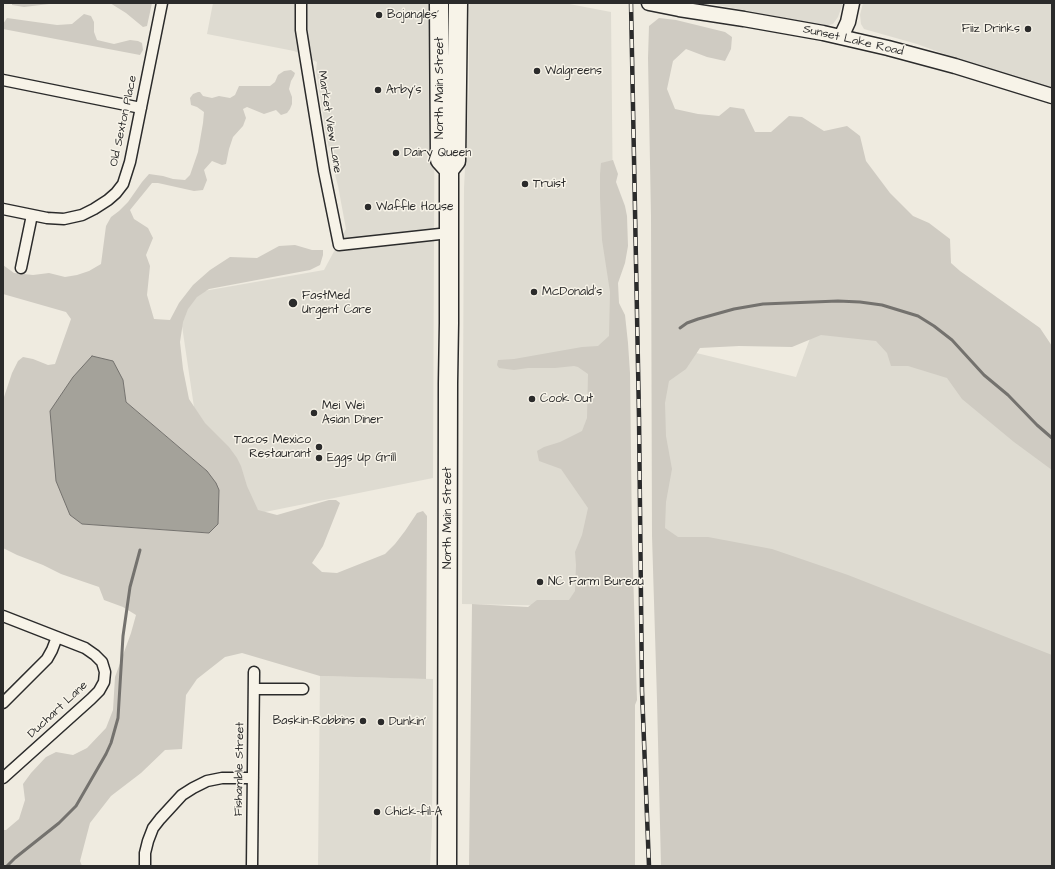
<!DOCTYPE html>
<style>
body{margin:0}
#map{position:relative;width:1055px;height:869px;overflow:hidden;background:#efebe0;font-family:"Architects Daughter",sans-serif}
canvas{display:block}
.frame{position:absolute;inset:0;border:4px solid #2b2b2b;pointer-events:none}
</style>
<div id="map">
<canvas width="1055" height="869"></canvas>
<div class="frame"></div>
</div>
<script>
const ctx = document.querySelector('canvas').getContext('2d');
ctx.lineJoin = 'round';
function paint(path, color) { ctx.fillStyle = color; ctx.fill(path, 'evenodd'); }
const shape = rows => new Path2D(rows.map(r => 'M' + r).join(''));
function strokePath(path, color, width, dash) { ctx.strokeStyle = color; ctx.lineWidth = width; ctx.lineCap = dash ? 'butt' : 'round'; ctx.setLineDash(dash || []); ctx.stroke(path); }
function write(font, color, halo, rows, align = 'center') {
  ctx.font = font + ' "Architects Daughter",sans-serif'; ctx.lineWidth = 3; ctx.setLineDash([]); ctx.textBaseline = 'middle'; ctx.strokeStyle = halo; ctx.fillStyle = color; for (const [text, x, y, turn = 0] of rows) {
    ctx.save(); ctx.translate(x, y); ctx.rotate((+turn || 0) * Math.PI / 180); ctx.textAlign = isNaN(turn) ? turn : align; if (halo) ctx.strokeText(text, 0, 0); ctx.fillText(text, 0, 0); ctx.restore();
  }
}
const built = shape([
 [213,3,435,3,433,478,255,514,199,441,181,319,198,292,324,270,346,229,338,186,332,163,326,134,316,71,317,62,294,51,207,34],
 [470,3,564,3,611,12,617,607,462,604,464,188,469,86,469,7],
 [707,3,843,3,838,17,833,24,826,26],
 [863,3,1052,3,1052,88,977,66,917,44,864,29,861,24,860,15],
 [817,319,931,339,1052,439,1052,677,662,537,659,344,796,377],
 [320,676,433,679,432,826,430,866,318,866]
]);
const green = shape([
 [12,3,50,3,49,4,24,7,12,5],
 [110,3,152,3,147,26,143,27,126,13],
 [84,14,91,16,94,22,94,32,97,40,114,44,130,40,138,41,142,43,143,50,140,55,3,29,3,24,7,18,57,25,72,24],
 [659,18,676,20,725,32,732,37,731,49,725,61,707,57,686,49,673,61,667,89,675,109,698,114,719,116,730,107,744,109,755,132,771,132,789,116,802,117,824,131,847,126,860,136,866,161,890,193,913,216,929,223,950,239,951,263,960,271,1040,328,1052,346,1052,470,1014,442,962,399,947,378,908,366,891,366,887,353,876,341,821,335,792,347,739,346,700,348,686,369,669,381,665,403,666,436,672,469,666,502,665,528,678,537,708,537,772,549,848,575,1052,655,1052,866,661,866,657,700,652,536,651,216,648,58,649,26],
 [291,70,295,73,294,76,291,81,289,89,292,97,292,104,290,109,287,113,281,115,276,110,264,114,247,107,243,109,246,118,243,126,233,137,229,149,226,164,222,165,212,161,204,170,207,180,203,190,194,191,158,183,152,183,130,210,134,219,148,228,153,238,146,255,150,266,147,295,154,319,170,320,179,303,193,285,210,270,230,257,257,258,279,246,295,245,312,250,323,250,323,255,320,265,310,270,209,289,197,297,188,309,183,322,180,342,183,369,189,399,205,423,229,447,237,458,241,466,247,486,258,510,277,515,329,500,336,500,340,503,323,546,312,563,322,572,337,573,385,554,395,544,405,531,417,513,423,511,427,516,426,679,320,676,242,653,225,657,197,679,186,695,182,749,165,750,141,773,111,796,90,823,80,861,82,866,3,866,3,830,6,830,19,819,25,800,23,784,31,773,46,757,56,752,73,755,87,748,106,728,113,710,115,677,131,633,136,615,123,607,104,600,99,587,61,574,43,565,17,555,3,548,3,400,12,373,18,361,23,357,33,359,48,365,55,364,71,319,66,312,3,294,3,265,14,273,33,275,49,273,65,277,77,275,89,271,101,264,106,226,111,217,119,211,128,202,142,182,149,174,163,176,173,179,185,180,190,175,198,152,203,123,204,112,197,107,191,105,190,98,193,94,198,92,200,92,203,96,212,98,219,96,230,98,235,95,239,86,270,86,275,82,278,75,284,71],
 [123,380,126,402,207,471,209,533,82,524],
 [613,160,618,174,616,182,625,206,627,216,628,246,625,263,618,283,619,303,625,315,628,343,630,373,632,538,637,700,635,705,635,866,469,866,472,604,528,607,537,600,569,600,575,591,576,565,575,552,582,535,588,508,561,469,539,461,537,451,544,447,560,442,582,431,587,418,588,374,578,367,574,366,555,368,528,368,514,370,499,368,497,365,498,360,514,359,582,347,598,346,609,336,610,292,602,240,600,198,600,174,601,163]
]);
const water = shape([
 [92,356,113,361,123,380,126,402,207,471,216,483,219,490,218,524,209,533,82,524,70,515,56,481,50,411,73,377,92,356]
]);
const stream = shape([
 [680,328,687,323,698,319,734,309,763,304,838,301,860,302,882,305,918,316,934,326,952,340,984,375,1008,395,1037,425,1052,438],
 [7,866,15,858,59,823,76,806,106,754,111,743,118,718,123,636,130,587,140,550]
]);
const street = shape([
 [301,3,301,30,305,55,324,171,339,245,449,233],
 [3,80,141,108],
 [3,209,47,218,64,219,82,215,94,209,108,200,116,193,123,184,130,162,162,3],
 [21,268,32,215],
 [3,616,85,648,95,655,102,662,105,672,104,682,99,691,91,699,3,778],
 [254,689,303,689],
 [3,703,47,659,52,650,57,637],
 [145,866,145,853,148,841,153,828,160,819,182,795,193,788,207,781,222,778,253,778],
 [252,866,254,672]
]);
const secondary = shape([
 [649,3,679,9,744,19,823,33,888,48,955,66,1052,96],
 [841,37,848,22,852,3]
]);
const highway = shape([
 [439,3,440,160,449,170],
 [447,866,448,383,449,323,449,170,456,161,458,3]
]);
const rail = shape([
 [631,3,639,417,642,691,649,866]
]);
const markers = [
 [379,15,4,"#2b2b2b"],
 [1028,29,4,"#2b2b2b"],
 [537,71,4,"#2b2b2b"],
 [378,90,4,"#2b2b2b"],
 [396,153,4,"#2b2b2b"],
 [525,184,4,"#2b2b2b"],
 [368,207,4,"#2b2b2b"],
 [534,292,4,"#2b2b2b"],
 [293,303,5,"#2b2b2b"],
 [532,399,4,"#2b2b2b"],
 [314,413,4,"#2b2b2b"],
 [319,447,4,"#2b2b2b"],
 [319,458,4,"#2b2b2b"],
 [540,582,4,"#2b2b2b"],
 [363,721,4,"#2b2b2b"],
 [381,722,4,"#2b2b2b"],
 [377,812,4,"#2b2b2b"]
];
const poiNames = [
 ["Bojangles'",387,15],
 ["Fiiz Drinks",1020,29,"right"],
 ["Walgreens",545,71],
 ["Arby's",386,90],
 ["Dairy Queen",404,153],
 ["Truist",533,184],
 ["Waffle House",376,207],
 ["McDonald's",542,292],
 ["FastMed",302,296],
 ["Urgent Care",302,310],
 ["Cook Out",540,399],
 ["Mei Wei",322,406],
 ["Asian Diner",322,420],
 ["Tacos Mexico",311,440,"right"],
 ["Restaurant",311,454,"right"],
 ["Eggs Up Grill",327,458],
 ["NC Farm Bureau",548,582],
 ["Baskin-Robbins",355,721,"right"],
 ["Dunkin'",389,722],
 ["Chick-fil-A",385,812]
];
const streetNames = [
 ["Sunset Lake Road",853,41,13],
 ["North Main Street",440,88,-90],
 ["Old Sexton Place",124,121,-78],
 ["Market View Lane",329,122,81],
 ["North Main Street",448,518,-90],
 ["Duchart Lane",58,710,-43],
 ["Fishamble Street",240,769,-89]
];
paint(built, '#dedbd1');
paint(green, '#cfcbc2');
paint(water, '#a4a29a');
strokePath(water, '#74726e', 1);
strokePath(stream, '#74726e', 3);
strokePath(street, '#2b2b2b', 13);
strokePath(secondary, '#2b2b2b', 17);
strokePath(highway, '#2b2b2b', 21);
strokePath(street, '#f7f3e8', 10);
strokePath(secondary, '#f7f3e8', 14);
strokePath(highway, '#f7f3e8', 18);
strokePath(rail, '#2b2b2b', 4.5);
strokePath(rail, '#f7f3e8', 3, [9]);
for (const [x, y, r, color] of markers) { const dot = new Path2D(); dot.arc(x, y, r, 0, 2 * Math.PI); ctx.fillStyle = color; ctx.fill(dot); strokePath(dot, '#f7f3e8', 1.5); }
write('12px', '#2b2b2b', '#f7f3e8', poiNames, 'left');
write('12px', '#2b2b2b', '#f7f3e8', streetNames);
</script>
